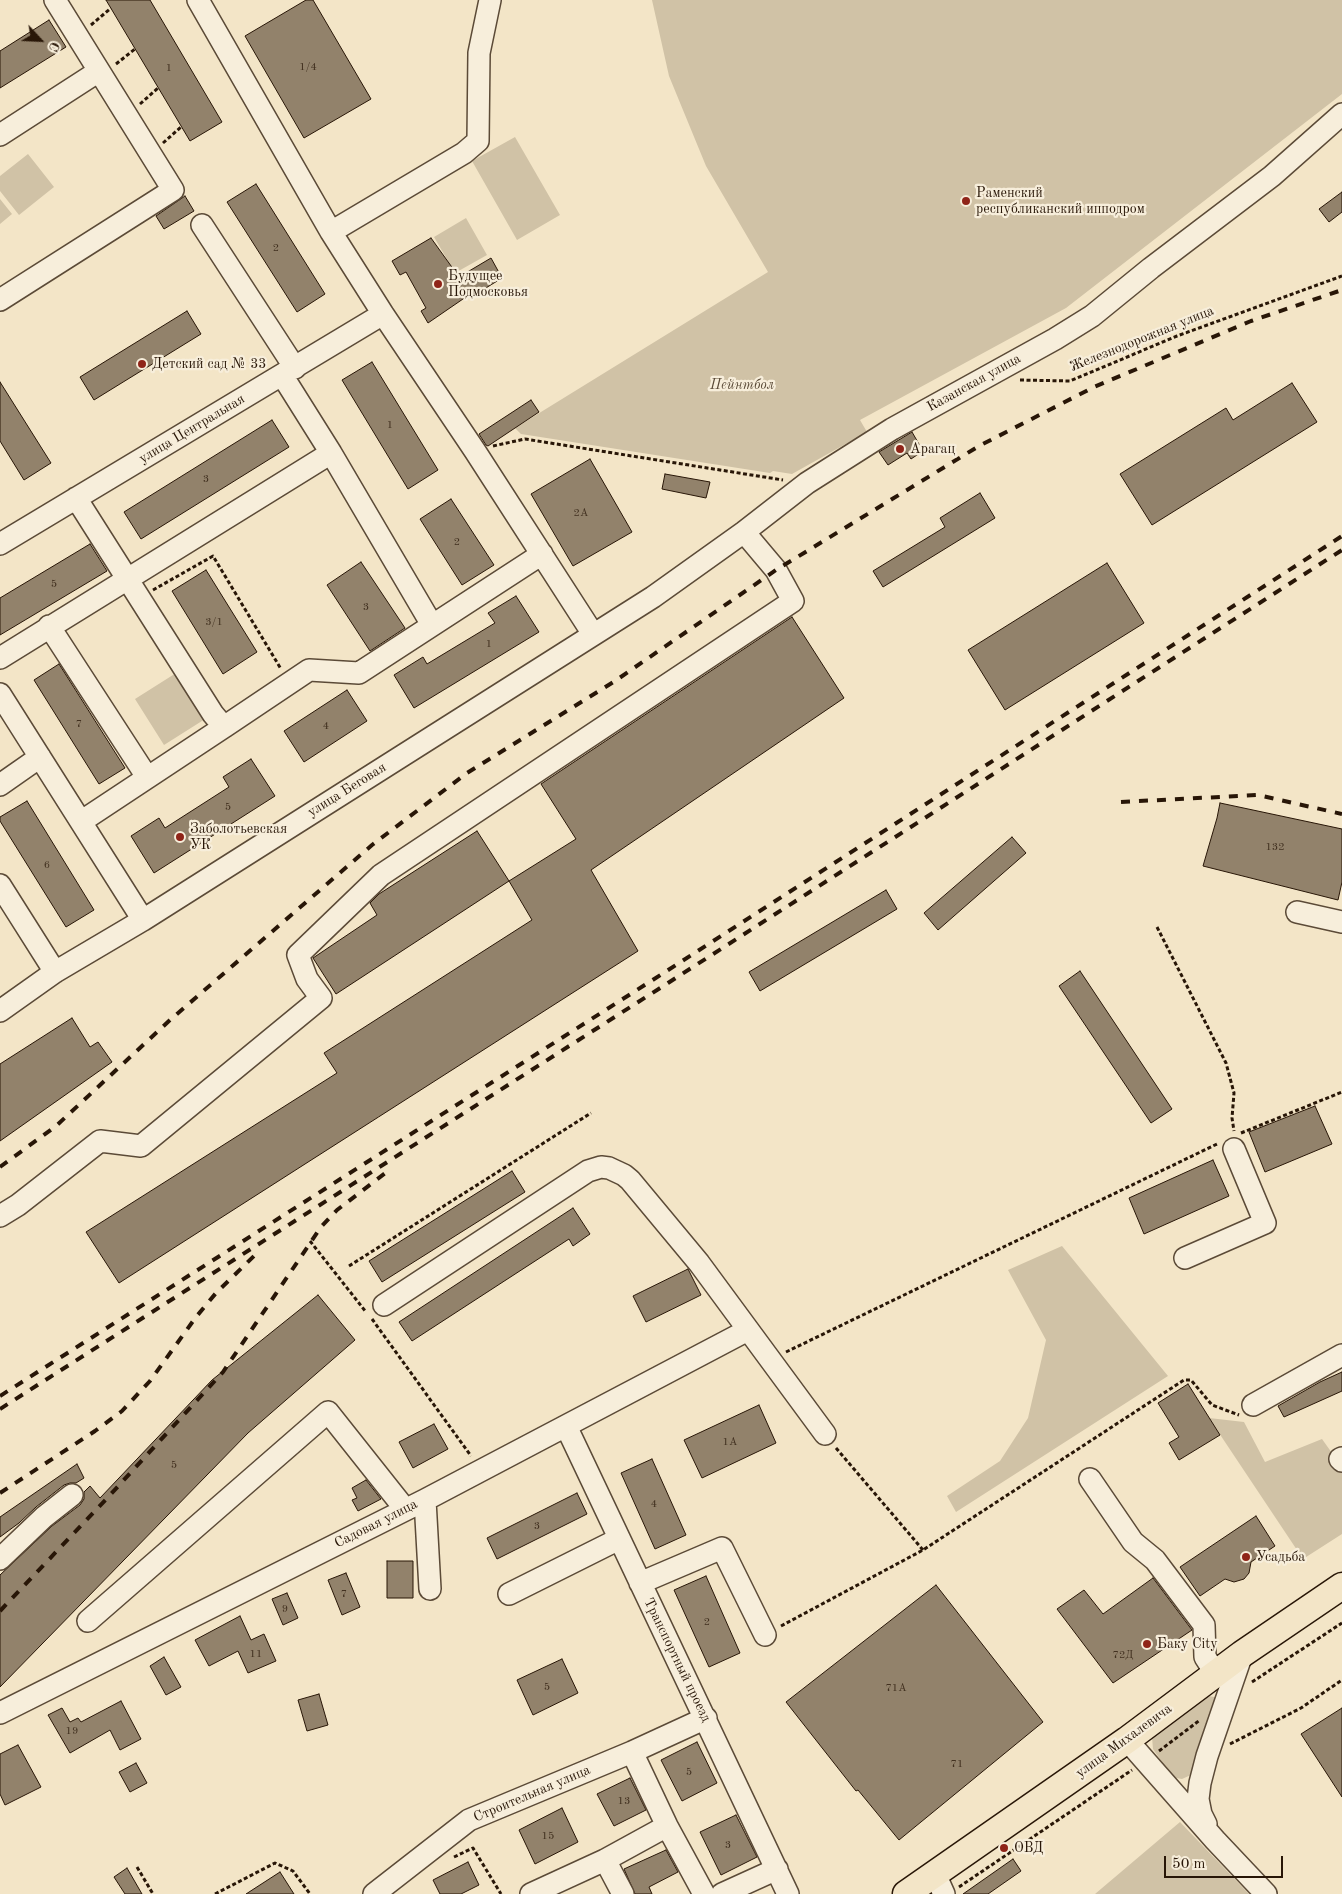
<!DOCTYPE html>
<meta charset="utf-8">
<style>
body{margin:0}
#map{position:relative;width:1342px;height:1894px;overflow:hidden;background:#f3e5c7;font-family:"Old Standard TT",serif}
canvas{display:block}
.north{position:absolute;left:15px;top:15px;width:50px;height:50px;-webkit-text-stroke:4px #f7eedb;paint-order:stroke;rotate:115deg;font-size:14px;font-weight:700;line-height:20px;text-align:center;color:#281607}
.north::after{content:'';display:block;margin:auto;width:18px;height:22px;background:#281607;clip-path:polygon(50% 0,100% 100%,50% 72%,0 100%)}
.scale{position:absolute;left:1164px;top:1856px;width:119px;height:22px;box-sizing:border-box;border:2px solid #281607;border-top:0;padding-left:6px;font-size:15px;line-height:18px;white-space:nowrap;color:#281607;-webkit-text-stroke:4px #f7eedb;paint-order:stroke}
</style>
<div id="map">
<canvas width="1342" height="1894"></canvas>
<div class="north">С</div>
<div class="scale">50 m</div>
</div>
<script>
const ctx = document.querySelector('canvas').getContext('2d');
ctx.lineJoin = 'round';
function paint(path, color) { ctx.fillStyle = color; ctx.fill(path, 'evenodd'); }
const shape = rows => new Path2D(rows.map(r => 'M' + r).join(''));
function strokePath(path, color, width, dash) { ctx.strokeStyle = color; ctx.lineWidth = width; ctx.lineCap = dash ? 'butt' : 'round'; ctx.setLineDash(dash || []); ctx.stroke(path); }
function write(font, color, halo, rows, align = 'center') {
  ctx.font = font + ' "Old Standard TT",serif'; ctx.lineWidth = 4.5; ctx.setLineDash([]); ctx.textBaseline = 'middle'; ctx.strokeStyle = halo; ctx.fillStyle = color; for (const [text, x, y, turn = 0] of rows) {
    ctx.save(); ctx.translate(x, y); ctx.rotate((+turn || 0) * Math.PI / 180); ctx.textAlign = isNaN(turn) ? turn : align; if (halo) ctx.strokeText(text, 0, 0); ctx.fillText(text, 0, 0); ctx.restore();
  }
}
const green = shape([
 [652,0,1342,0,1342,94,1066,308,860,420,867,432,792,474,773,471,770,473,521,434,515,428,768,272,706,166,669,76],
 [515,137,560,215,517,240,472,161],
 [28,154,54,187,19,215,0,191,0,176],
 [0,199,12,214,0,224],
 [466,218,487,255,455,273,434,237],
 [184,668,213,714,164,745,135,699],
 [1062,1246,1168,1376,956,1512,947,1496,1000,1461,1028,1418,1046,1340,1008,1270],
 [1209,1418,1244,1422,1265,1462,1322,1439,1342,1467,1342,1534,1303,1559],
 [1209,1696,1219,1698,1193,1774,1182,1779,1176,1778,1170,1774,1153,1749,1152,1737,1156,1733],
 [1180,1822,1249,1894,1095,1894]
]);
const building = shape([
 [106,0,150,0,222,122,190,141,106,0],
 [306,0,313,0,371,99,304,138,245,36,306,0],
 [49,20,66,47,0,88,0,51,49,20],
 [256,184,325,294,297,312,227,202,256,184],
 [1342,192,1342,212,1329,222,1319,209,1342,192],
 [185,196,194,211,164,229,156,216,185,196],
 [431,238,459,277,491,258,502,278,481,291,479,288,428,323,421,311,426,308,406,272,400,275,392,261,431,238],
 [187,311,201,334,94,400,80,377,187,311],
 [372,362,438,470,408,489,342,380,372,362],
 [0,382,51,463,24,480,0,441,0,382],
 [1292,383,1317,422,1152,525,1120,474,1226,408,1233,420,1292,383],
 [531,400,539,412,488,446,486,445,479,434,531,400],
 [272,420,289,447,141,539,124,512,272,420],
 [912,432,923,451,911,459,907,453,888,465,879,452,912,432],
 [590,459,632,532,573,566,531,494,590,459],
 [665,474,710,482,706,498,662,489,665,474],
 [980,493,995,518,883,587,873,571,945,527,940,518,980,493],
 [451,499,494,565,462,585,420,519,451,499],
 [90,544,107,571,0,635,0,598,90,544],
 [361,562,405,628,370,651,327,585,361,562],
 [1107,563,1144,623,1005,710,968,650,1107,563],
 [206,570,257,652,223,674,172,591,206,570],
 [516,596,539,632,414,708,394,675,423,657,427,664,495,623,488,613,516,596],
 [792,617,844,698,591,870,638,951,119,1283,86,1232,337,1073,324,1053,532,920,509,881,576,839,541,784,792,617],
 [59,664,125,768,99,784,34,680,59,664],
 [347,690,367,721,304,762,284,731,347,690],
 [251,759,275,796,154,873,131,836,159,818,165,828,229,787,223,777,251,759],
 [27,801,94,910,66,927,0,821,0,817,27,801],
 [1220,803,1342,829,1342,882,1338,900,1203,866,1217,818,1220,803],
 [477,831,509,881,336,994,313,958,377,915,370,903,379,894,477,831],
 [1012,837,1026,853,938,930,924,913,1012,837],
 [886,890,897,909,760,991,749,972,886,890],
 [1080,971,1172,1109,1151,1123,1059,986,1080,971],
 [72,1018,90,1047,98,1042,112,1062,0,1141,0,1064,72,1018],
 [1315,1106,1332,1144,1265,1172,1249,1132,1315,1106],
 [1213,1160,1229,1196,1144,1234,1129,1198,1213,1160],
 [512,1171,525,1192,382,1282,369,1261,512,1171],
 [573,1208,590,1234,573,1246,569,1239,412,1341,399,1322,573,1208],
 [688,1269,701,1295,646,1322,633,1296,688,1269],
 [318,1295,355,1340,248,1433,0,1687,0,1575,52,1526,80,1505,84,1499,84,1492,90,1486,100,1498,212,1380,318,1295],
 [1342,1372,1342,1391,1284,1417,1278,1406,1320,1382,1342,1372],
 [1188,1384,1220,1435,1179,1460,1169,1443,1179,1437,1158,1403,1188,1384],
 [759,1405,776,1443,702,1478,684,1440,759,1405],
 [434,1424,448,1449,413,1468,399,1442,434,1424],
 [652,1459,686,1535,655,1549,621,1473,652,1459],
 [77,1464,84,1478,76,1483,70,1483,64,1485,36,1507,19,1523,0,1537,0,1517,77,1464],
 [366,1480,381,1499,358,1511,352,1500,357,1498,352,1488,366,1480],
 [577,1493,587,1514,497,1559,487,1538,577,1493],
 [1256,1516,1275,1546,1251,1562,1249,1573,1244,1579,1234,1582,1225,1579,1200,1596,1180,1567,1256,1516],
 [387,1561,413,1561,413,1598,387,1598,387,1561],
 [346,1573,360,1607,342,1615,328,1580,346,1573],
 [706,1576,740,1653,709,1667,674,1590,706,1576],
 [1153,1578,1192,1630,1113,1683,1057,1609,1084,1590,1103,1614,1153,1578],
 [936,1585,1043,1722,899,1840,858,1790,856,1791,786,1702,936,1585],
 [287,1593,298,1618,283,1625,272,1599,287,1593],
 [240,1616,251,1640,264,1634,276,1661,248,1673,238,1651,209,1666,195,1640,240,1616],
 [164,1657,181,1687,166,1695,150,1666,164,1657],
 [562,1659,578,1693,533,1715,517,1680,562,1659],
 [319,1694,328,1725,307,1731,298,1700,319,1694],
 [121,1701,141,1739,120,1750,110,1730,70,1753,48,1715,62,1708,70,1722,78,1718,81,1722,121,1701],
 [1342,1708,1342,1797,1301,1734,1342,1708],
 [697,1742,717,1783,682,1801,661,1760,697,1742],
 [18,1745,41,1787,5,1805,0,1794,0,1754,18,1745],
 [136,1763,147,1783,130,1792,119,1772,136,1763],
 [630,1778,646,1810,614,1826,597,1794,630,1778],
 [562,1808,578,1842,535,1864,519,1830,562,1808],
 [736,1815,757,1857,721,1875,700,1832,736,1815],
 [666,1850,678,1872,649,1887,652,1894,635,1894,624,1869,666,1850],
 [1013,1859,1021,1871,988,1894,963,1894,1013,1859],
 [468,1862,479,1885,461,1894,440,1894,433,1880,468,1862],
 [127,1868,142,1894,125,1894,114,1877,127,1868],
 [280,1872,294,1894,246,1894,280,1872]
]);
const path = shape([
 [91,25,111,8],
 [116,64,135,49],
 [140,104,158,88],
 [163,143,181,127],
 [1020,380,1070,381,1177,336,1342,276],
 [493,446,525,439,783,480],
 [153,590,213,556,281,669],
 [1157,927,1226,1063,1234,1093,1232,1118,1234,1131],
 [1241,1133,1342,1092],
 [310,1241,366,1312],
 [349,1266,591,1113],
 [372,1319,471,1456],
 [786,1352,1217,1144],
 [836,1448,923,1550],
 [781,1626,923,1550,1184,1380,1191,1380,1212,1405,1239,1415],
 [1252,1682,1342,1623],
 [1230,1744,1301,1708,1342,1680],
 [1159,1751,1200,1720],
 [454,1857,473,1848,501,1894],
 [137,1867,153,1894],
 [959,1887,1132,1770],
 [215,1894,275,1863,293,1871,310,1894]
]);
const minor = shape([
 [198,0,331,232,383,314,475,451,593,634],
 [0,135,99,71],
 [202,225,295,368],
 [331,232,464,153,478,141,479,53,490,0],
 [0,300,173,190,55,0],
 [282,375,331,453,432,625],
 [76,498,213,714,224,727,82,821],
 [0,544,383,314],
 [49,626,147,777],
 [0,658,331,453],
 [0,694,143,920],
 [224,727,309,670,359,673,542,554],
 [0,785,40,757],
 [0,885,55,972],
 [1297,912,1342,922],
 [0,1011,55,972,143,920,653,597,744,532,807,483,892,429,1055,339,1092,316,1151,268,1272,176,1342,114],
 [0,1216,18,1205,100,1141,141,1146,321,998,307,979,298,955,381,875,793,601,776,570,744,532],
 [1185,1258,1265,1223,1234,1149],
 [384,1305,588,1171,601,1167,609,1168,624,1175,630,1180,699,1263,825,1434],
 [1253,1405,1342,1355],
 [566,1426,788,1894],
 [1342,1458,1340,1459,1342,1461],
 [1090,1479,1133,1542,1155,1560,1204,1625,1205,1657,1216,1674],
 [425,1500,430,1589],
 [0,1559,44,1517,72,1495],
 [640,1583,722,1548,765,1635],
 [509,1594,619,1539],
 [88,1621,328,1412,405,1509],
 [0,1713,425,1500,748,1330],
 [1127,1740,1215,1840,1266,1894],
 [632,1752,667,1826,704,1894],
 [1206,1824,1201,1814,1198,1799,1200,1783,1207,1756,1242,1654],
 [935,1874,944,1894],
 [374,1894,469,1820,632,1752,706,1718],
 [531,1894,605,1860],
 [623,1894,605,1860,667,1826],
 [722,1894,777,1869]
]);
const major = shape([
 [906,1894,1127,1740,1242,1654,1342,1586]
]);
const rail = shape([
 [1121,802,1258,795,1342,814],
 [0,1167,56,1126,170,1020,372,845,467,773,615,681,776,570,979,446,1094,387,1251,321,1342,290],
 [0,1396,662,974,1342,536],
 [0,1409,668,983,1342,550],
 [0,1493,95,1431,122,1411,150,1381,196,1317,216,1293,254,1256],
 [0,1611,111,1494,223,1372,321,1227,337,1210,388,1171]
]);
const markers = [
 [966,201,5,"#8f2418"],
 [438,284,5,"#8f2418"],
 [142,364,5,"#8f2418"],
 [900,449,5,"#8f2418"],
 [180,837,5,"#8f2418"],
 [1246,1557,5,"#8f2418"],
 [1147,1644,5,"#8f2418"],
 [1004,1848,5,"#8f2418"]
];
const numberNames = [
 ["1/4",308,67],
 ["1",169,68],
 ["2",276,248],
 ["1",390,425],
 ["3",206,479],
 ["2А",581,513],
 ["2",457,542],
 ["5",54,584],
 ["3",366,607],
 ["3/1",214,622],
 ["1",489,644],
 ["7",79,724],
 ["4",326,726],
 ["5",228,807],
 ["132",1275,847],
 ["6",47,865],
 ["1А",730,1442],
 ["5",174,1465],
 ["4",654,1504],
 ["3",537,1526],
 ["7",344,1594],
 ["9",285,1609],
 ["2",707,1622],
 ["11",256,1654],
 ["72Д",1123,1655],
 ["5",547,1687],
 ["71А",896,1688],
 ["19",72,1731],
 ["71",957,1764],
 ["5",689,1772],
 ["13",624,1801],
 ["15",548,1836],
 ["3",728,1845]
];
const poiNames = [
 ["Раменский",976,193],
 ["республиканский ипподром",976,209],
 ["Будущее",448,276],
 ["Подмосковья",448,292],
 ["Детский сад № 33",152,364],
 ["Арагац",910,449],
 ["Заболотьевская",190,829],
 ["УК",190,845],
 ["Усадьба",1256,1557],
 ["Баку City",1157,1644],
 ["ОВД",1014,1848]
];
const streetNames = [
 ["Железнодорожная улица",1142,339,-22],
 ["Казанская улица",974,383,-29],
 ["улица Центральная",192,429,-31],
 ["улица Беговая",347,790,-32],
 ["Садовая улица",376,1524,-27],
 ["Транспортный проезд",677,1660,64],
 ["улица Михалевича",1124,1741,-36],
 ["Строительная улица",532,1794,-23]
];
const parkNames = [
 ["Пейнтбол",742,385]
];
paint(green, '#d0c2a6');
paint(building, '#92826b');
strokePath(building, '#281607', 1);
strokePath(minor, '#5b4a37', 24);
strokePath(major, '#281607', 29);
strokePath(path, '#281607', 3, [4, 2.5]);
strokePath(minor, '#f7eedb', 21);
strokePath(major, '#f3e5c7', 26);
strokePath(rail, '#281607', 4, [9, 9]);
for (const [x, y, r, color] of markers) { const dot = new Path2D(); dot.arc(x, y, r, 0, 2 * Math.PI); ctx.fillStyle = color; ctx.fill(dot); strokePath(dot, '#f7eedb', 2); }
write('11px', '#423120', null, numberNames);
write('14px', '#281607', '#f7eedb', poiNames, 'left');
write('14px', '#281607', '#f7eedb', streetNames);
write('italic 14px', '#5a4a37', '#f7eedb', parkNames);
</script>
